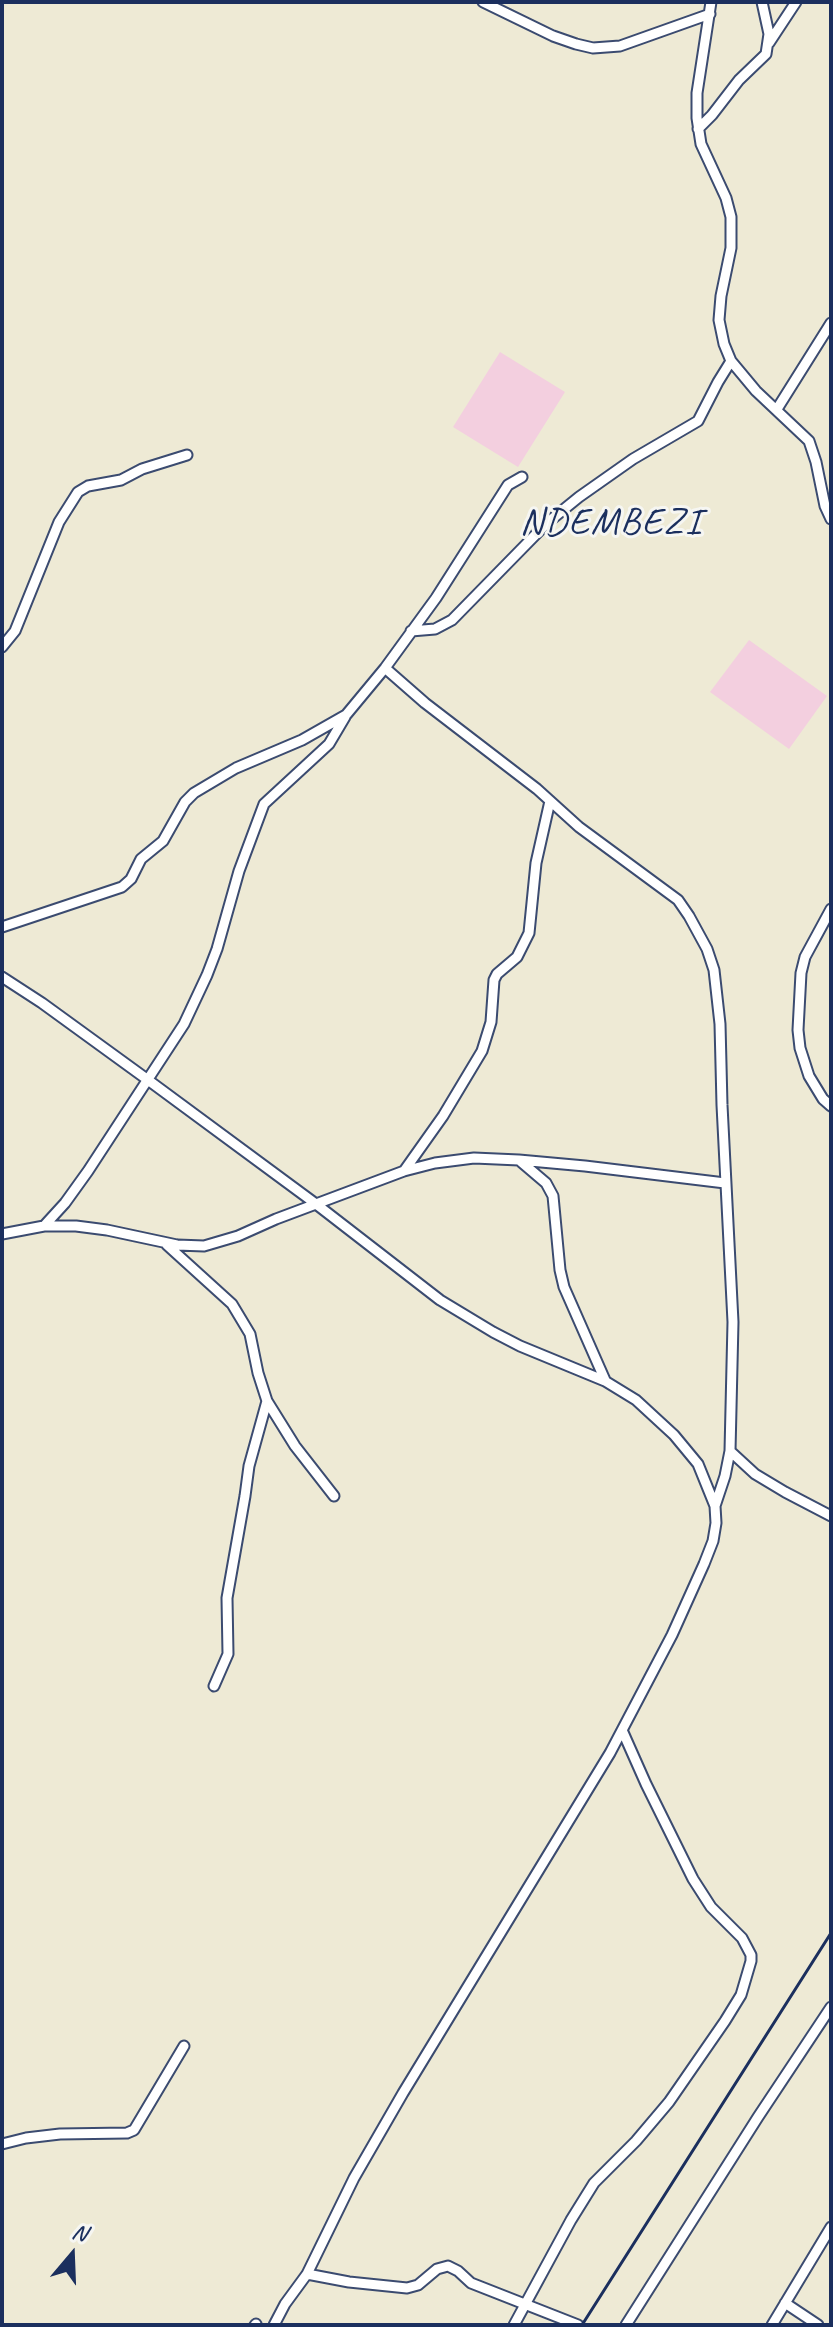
<!DOCTYPE html>
<style>
body{margin:0}
#map{position:relative;width:833px;height:2327px;overflow:hidden;background:#eeead5;font-family:Caveat,sans-serif}
canvas{display:block}
.frame{position:absolute;inset:0;border:4px solid #1b2f5e;pointer-events:none}
.north{position:absolute;left:32px;top:2215px;width:80px;height:80px;-webkit-text-stroke:6px #f6f6f2;paint-order:stroke;rotate:19deg;font-size:22px;font-weight:700;line-height:32px;text-align:center;color:#1b2f5e}
.north::after{content:'';display:block;margin:auto;width:28px;height:36px;background:#1b2f5e;clip-path:polygon(50% 0,100% 100%,50% 72%,0 100%)}
</style>
<div id="map">
<canvas width="833" height="2327"></canvas>
<div class="frame"></div>
<div class="north">N</div>
</div>
<script>
const ctx = document.querySelector('canvas').getContext('2d');
ctx.lineJoin = 'round';
function paint(path, color) { ctx.fillStyle = color; ctx.fill(path, 'evenodd'); }
const shape = rows => new Path2D(rows.map(r => 'M' + r).join(''));
function strokePath(path, color, width, dash) { ctx.strokeStyle = color; ctx.lineWidth = width; ctx.lineCap = dash ? 'butt' : 'round'; ctx.setLineDash(dash || []); ctx.stroke(path); }
function write(font, color, halo, rows, align = 'center') {
  ctx.font = font + ' Caveat,sans-serif'; ctx.lineWidth = 6; ctx.setLineDash([]); ctx.textBaseline = 'middle'; ctx.strokeStyle = halo; ctx.fillStyle = color; for (const [text, x, y, turn = 0] of rows) {
    ctx.save(); ctx.translate(x, y); ctx.rotate((+turn || 0) * Math.PI / 180); ctx.textAlign = isNaN(turn) ? turn : align; if (halo) ctx.strokeText(text, 0, 0); ctx.fillText(text, 0, 0); ctx.restore();
  }
}
const built = shape([
 [500,352,565,392,518,467,453,427],
 [749,640,827,696,789,749,710,692]
]);
const minor = shape([
 [483,2,553,36,576,44,593,48,620,46,710,14],
 [711,2,697,93,697,118,701,144,726,198,731,217,731,248,721,296,719,320,724,344,731,361,756,391,809,441,816,462,825,506,831,519],
 [769,43,796,2],
 [698,129,712,115,739,80,766,54,769,34,762,2],
 [777,409,831,323],
 [411,631,435,629,452,620,547,523,579,497,633,459,698,421,718,382,731,361],
 [2,647,15,631,59,522,78,492,88,486,121,480,142,469,187,455],
 [385,668,425,703,537,789,579,827,678,900,689,916,707,949,714,970,720,1024,722,1105,733,1322,730,1451,725,1476,715,1506],
 [831,909,805,957,801,973,798,1030,800,1048,809,1076,823,1099,831,1106],
 [2,927,122,887,131,879,141,859,163,841,185,802,194,793,236,768,302,740,346,715,385,668,436,598,508,485,522,477],
 [2,977,42,1003,148,1080,316,1204,440,1300,493,1332,520,1346,605,1381,636,1400,674,1435,698,1464,715,1506,716,1523,713,1541,704,1564,672,1635,610,1753,403,2093,354,2178,307,2274,285,2304,274,2325],
 [519,1160,546,1183,553,1196,560,1270,564,1287,605,1380],
 [404,1171,443,1116,482,1051,491,1022,494,980,497,974,517,957,529,933,536,863,550,801],
 [44,1226,65,1203,88,1171,184,1024,207,975,217,949,239,871,264,804,329,744,345,717],
 [2,1234,44,1226,76,1226,107,1230,177,1245,204,1246,238,1236,276,1219,404,1171,435,1163,474,1158,519,1160,585,1166,725,1183],
 [167,1245,232,1304,250,1334,258,1373,267,1401,295,1446,334,1496],
 [730,1451,755,1474,785,1492,831,1516],
 [214,1686,228,1654,227,1598,245,1496,249,1466,267,1401],
 [2,2144,26,2138,60,2134,127,2133,134,2130,184,2046],
 [307,2274,349,2282,407,2288,418,2285,437,2269,448,2266,458,2271,471,2283,578,2325],
 [785,2303,818,2325],
 [255,2325,256,2324],
 [514,2325,571,2220,594,2183,636,2141,669,2102,725,2021,741,1995,751,1961,751,1955,742,1938,711,1907,693,1879,646,1784,622,1730],
 [626,2325,758,2117,831,2007],
 [772,2325,831,2227]
]);
const rail = shape([
 [582,2325,831,1933]
]);
const quarterNames = [
 ["NDEMBEZI",611,523]
];
paint(built, '#f3cfdf');
strokePath(minor, '#3b4b70', 13);
strokePath(minor, '#fff', 9);
strokePath(rail, '#1b2f5e', 3);
ctx.letterSpacing = '2px';
write('38px', '#1b2f5e', '#f6f6f2', quarterNames);
ctx.letterSpacing = '0px';
</script>
